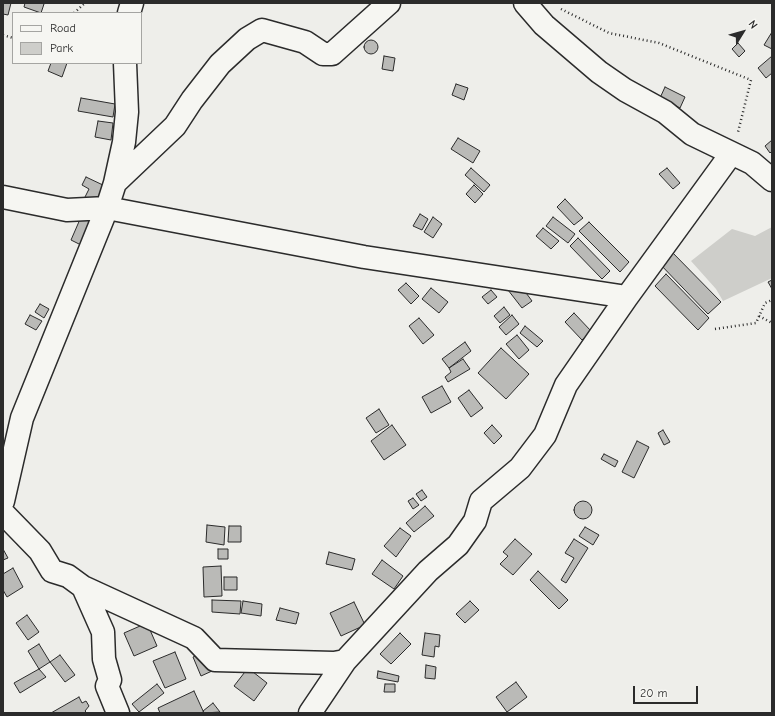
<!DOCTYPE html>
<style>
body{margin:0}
#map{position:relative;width:775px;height:716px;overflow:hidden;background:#eeeeea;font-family:"Comic Neue",sans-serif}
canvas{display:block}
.frame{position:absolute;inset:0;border:4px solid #2b2b2b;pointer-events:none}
.legend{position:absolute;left:12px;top:12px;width:130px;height:52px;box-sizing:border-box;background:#f6f6f2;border:1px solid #a5a5a2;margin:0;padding:5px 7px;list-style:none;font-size:12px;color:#2b2b2b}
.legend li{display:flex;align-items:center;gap:8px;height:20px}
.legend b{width:20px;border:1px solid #a5a5a2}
.north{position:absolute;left:723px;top:12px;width:40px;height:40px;-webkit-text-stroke:3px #f6f6f2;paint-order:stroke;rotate:53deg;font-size:11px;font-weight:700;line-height:16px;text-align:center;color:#2b2b2b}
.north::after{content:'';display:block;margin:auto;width:14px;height:18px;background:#2b2b2b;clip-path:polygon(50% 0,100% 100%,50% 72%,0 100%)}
.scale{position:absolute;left:633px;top:686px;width:65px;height:18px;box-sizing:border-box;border:2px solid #2b2b2b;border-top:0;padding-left:5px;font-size:12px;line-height:14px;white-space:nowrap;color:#2b2b2b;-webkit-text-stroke:3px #f6f6f2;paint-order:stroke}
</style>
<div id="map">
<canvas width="775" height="716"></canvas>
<div class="frame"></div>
<ul class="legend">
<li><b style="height:5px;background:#f6f6f2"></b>Road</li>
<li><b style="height:11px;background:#cececa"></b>Park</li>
</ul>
<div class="north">N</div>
<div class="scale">20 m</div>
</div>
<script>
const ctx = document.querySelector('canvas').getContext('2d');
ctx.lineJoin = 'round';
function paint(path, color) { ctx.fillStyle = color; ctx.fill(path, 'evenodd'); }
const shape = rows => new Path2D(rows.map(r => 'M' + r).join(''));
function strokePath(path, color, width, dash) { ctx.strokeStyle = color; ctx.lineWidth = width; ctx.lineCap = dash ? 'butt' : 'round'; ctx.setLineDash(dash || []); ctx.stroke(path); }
const green = shape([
 [772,227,772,278,723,301,716,289,691,261,732,229,755,236]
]);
const building = shape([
 [3,3,11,3,8,15,3,14,3,3],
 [25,3,41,3,44,4,41,13,24,7,25,3],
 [772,32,772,49,764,45,772,32],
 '364 47a7 7 0 1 1 14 0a7 7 0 1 1-14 0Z',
 [738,43,745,51,739,57,732,49,738,43],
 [384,56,395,58,393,71,382,69,384,56],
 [772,56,772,73,766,78,758,68,772,56],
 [51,63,67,63,62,77,48,71,51,63],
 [456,84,468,88,464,100,452,95,456,84],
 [665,87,685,97,680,108,660,98,665,87],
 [81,98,115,104,113,117,78,111,81,98],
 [98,121,113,123,111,140,95,137,98,121],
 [458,138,480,151,473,163,451,149,458,138],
 [772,140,772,151,770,153,765,146,772,140],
 [471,168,490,185,484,192,465,175,471,168],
 [667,168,680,183,673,189,659,174,667,168],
 [86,177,105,186,94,210,81,205,89,189,82,185,86,177],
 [474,185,483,194,475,203,466,194,474,185],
 [565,199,583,218,574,225,557,207,565,199],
 [420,214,428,219,422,230,413,226,420,214],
 [81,217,91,221,81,245,71,240,81,217],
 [433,217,442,224,433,238,424,232,433,217],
 [553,217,575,234,568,243,546,226,553,217],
 [589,222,629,262,620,272,579,231,589,222],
 [543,228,559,241,551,249,536,236,543,228],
 [578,238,610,271,602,279,570,246,578,238],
 [670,250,721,302,708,314,658,262,670,250],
 [666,274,709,318,698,330,655,286,666,274],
 [772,280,772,289,768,282,772,280],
 [518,282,532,301,522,308,508,290,518,282],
 [406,283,419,296,411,304,398,290,406,283],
 [431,288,448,302,439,313,422,299,431,288],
 [491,290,497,297,488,304,482,297,491,290],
 [40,304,49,309,44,318,35,312,40,304],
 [504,307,510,315,500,323,494,316,504,307],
 [574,313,591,331,582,340,565,322,574,313],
 [30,315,42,321,36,330,25,324,30,315],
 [512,315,519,324,506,335,499,327,512,315],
 [419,318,434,335,423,344,409,326,419,318],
 [525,326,543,341,537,347,520,333,525,326],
 [517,335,529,350,519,359,506,344,517,335],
 [465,342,471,351,449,368,442,359,465,342],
 [501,348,529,374,506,399,478,373,501,348],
 [463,359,470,369,448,382,445,377,451,372,449,368,463,359],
 [442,386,451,402,431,413,422,397,442,386],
 [469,390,483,408,471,417,458,398,469,390],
 [379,409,389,425,376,433,366,418,379,409],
 [392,425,406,445,384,460,371,441,392,425],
 [492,425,502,436,494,444,484,433,492,425],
 [663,430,670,442,664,445,658,433,663,430],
 [637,441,649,447,634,478,622,472,637,441],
 [604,454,618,461,615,467,601,459,604,454],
 [422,490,427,497,421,501,416,494,422,490],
 [413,498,419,505,413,509,408,501,413,498],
 '574 510a9 9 0 1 1 18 0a9 9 0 1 1-18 0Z',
 [425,506,434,516,414,532,406,523,425,506],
 [207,525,225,527,224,545,206,542,207,525],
 [229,526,241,526,241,542,228,542,229,526],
 [585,527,599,535,593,545,579,536,585,527],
 [400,528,411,536,396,557,384,546,400,528],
 [515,539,532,554,513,575,500,564,508,556,503,552,515,539],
 [574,539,588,548,566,583,561,580,574,558,565,553,574,539],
 [3,549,8,558,3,560,3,549],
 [218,549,228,549,228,559,218,559,218,549],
 [329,552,355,559,352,570,326,564,329,552],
 [382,560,403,576,394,589,372,574,382,560],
 [221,566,222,596,204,597,203,567,221,566],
 [13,568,23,587,7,597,3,590,3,574,13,568],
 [538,571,568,600,559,609,530,580,538,571],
 [224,577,237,577,237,590,224,590,224,577],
 [212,600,241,601,240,614,212,612,212,600],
 [243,601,262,604,261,616,241,613,243,601],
 [470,601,479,610,465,623,456,614,470,601],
 [354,602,365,625,341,636,330,613,354,602],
 [280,608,299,613,296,624,276,620,280,608],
 [27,615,39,632,28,640,16,623,27,615],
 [147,623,157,646,134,656,124,633,147,623],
 [400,633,411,644,391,664,380,654,400,633],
 [425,633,440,635,439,647,435,646,434,657,422,655,425,633],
 [39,644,50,662,39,669,28,651,39,644],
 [175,652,186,679,165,688,153,661,175,652],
 [204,652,212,671,201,676,193,657,204,652],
 [60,655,75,675,65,682,50,662,60,655],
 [426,665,436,667,435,679,425,678,426,665],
 [248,668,267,683,254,701,234,686,248,668],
 [39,669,46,677,20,693,14,683,39,669],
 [378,671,399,676,398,682,377,678,378,671],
 [516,682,527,697,507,712,496,697,516,682],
 [157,684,164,693,139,712,132,704,157,684],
 [385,684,395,684,395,692,384,692,385,684],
 [194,691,204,713,160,713,158,708,194,691],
 [79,697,82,703,86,701,89,706,85,711,87,713,51,713,79,697],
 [213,703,220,712,204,713,203,711,213,703]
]);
const path = shape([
 [561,9,609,33,659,43,751,80,738,132],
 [74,13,85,3],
 [3,35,13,38],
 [759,316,772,323],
 [715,329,756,323,765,303,772,300]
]);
const minor = shape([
 [525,3,544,25,599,72,625,90,665,112,692,134,752,163,772,180],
 [129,13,132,3],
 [115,183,175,126,192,100,220,64,247,39,262,30,305,42,323,54,332,54,389,3],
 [3,197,67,210,107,208,364,257,627,297,731,154],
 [3,501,22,418,107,208,115,183,124,142,127,112,125,63],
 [3,513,40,551,52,571,68,576,83,587,103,632,104,659,110,680,107,686,118,713],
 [83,587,194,638,215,660,334,663,345,661],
 [310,713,345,661,428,571,458,545,475,521,481,501,520,468,545,435,566,385,627,297]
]);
paint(green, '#cececa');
paint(building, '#babab7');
strokePath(building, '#2b2b2b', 1);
strokePath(minor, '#2b2b2b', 25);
strokePath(path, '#2b2b2b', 2.5, [1, 3]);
strokePath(minor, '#f6f6f2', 22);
</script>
